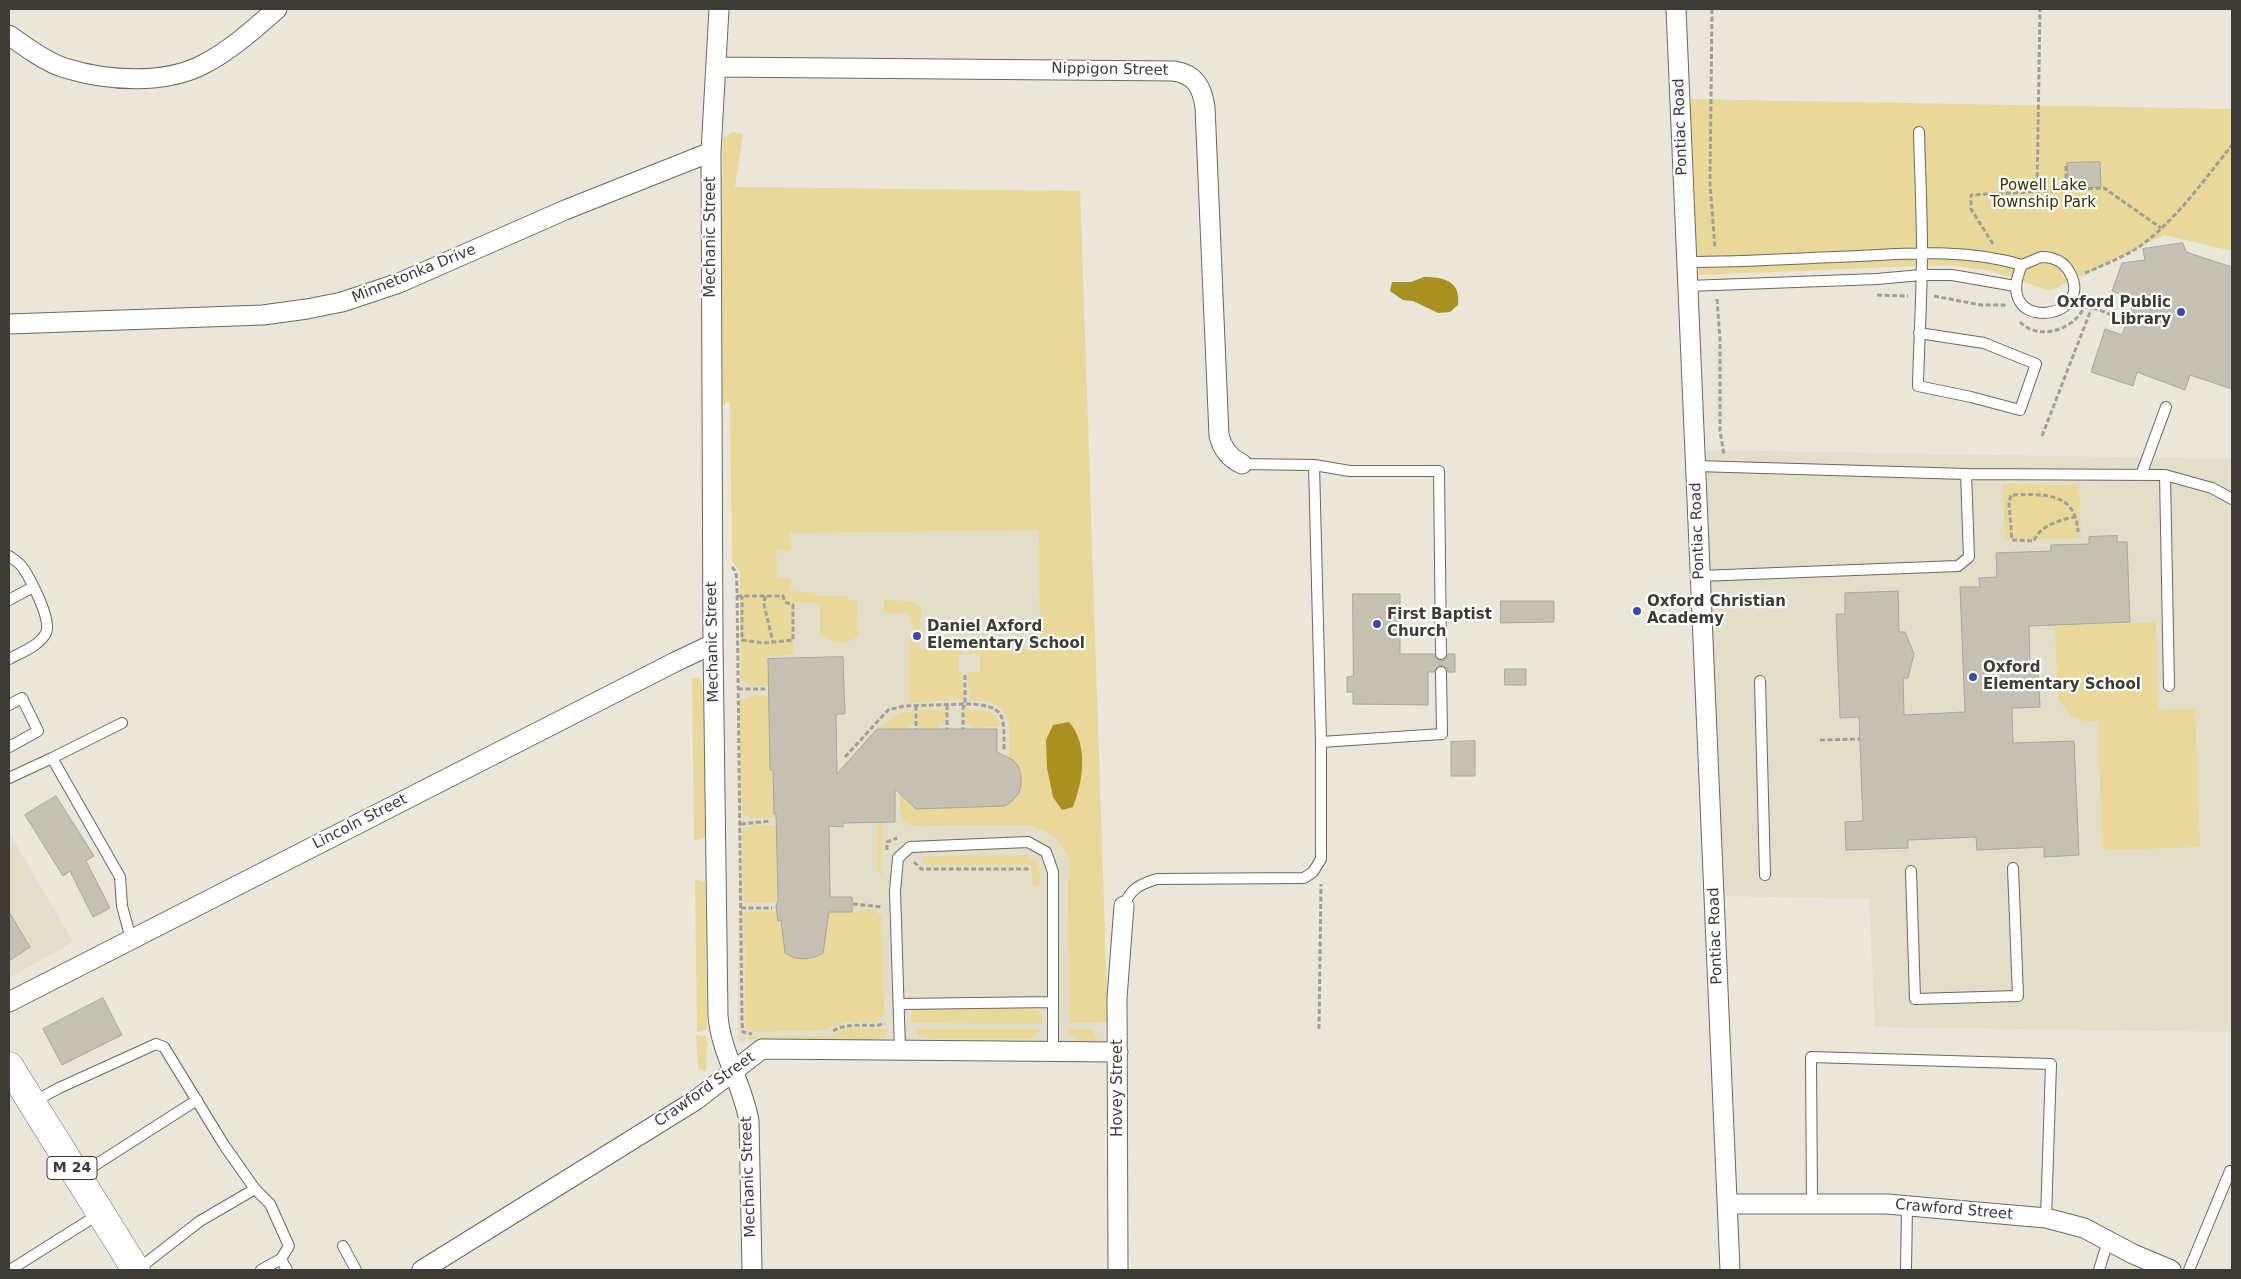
<!DOCTYPE html>
<style>
body{margin:0}
#map{position:relative;width:2241px;height:1279px;overflow:hidden;background:#eae6d9;font-family:"DejaVu Sans",sans-serif}
canvas{display:block}
.frame{position:absolute;inset:0;border:10px solid #3c3b36;pointer-events:none}
</style>
<div id="map">
<canvas width="2241" height="1279"></canvas>
<div class="frame"></div>
</div>
<script>
const g = document.querySelector('canvas').getContext('2d');
g.lineJoin = 'round';
function paint(path, color) { g.fillStyle = color; g.fill(path, 'evenodd'); }
function trace(path, color, width, dash) { g.strokeStyle = color; g.lineWidth = width; g.lineCap = dash ? 'butt' : 'round'; g.setLineDash(dash || []); g.stroke(path); }
function drawText(font, color, halo, rows, align = 'center') {
  g.font = font + ' "DejaVu Sans",sans-serif'; g.lineWidth = 4.5; g.setLineDash([]); g.textBaseline = 'middle'; g.strokeStyle = halo; g.fillStyle = color; for (const [text, x, y, turn = 0] of rows) {
    g.save(); g.translate(x, y); g.rotate((+turn || 0) * Math.PI / 180); g.textAlign = isNaN(turn) ? turn : align; if (halo) g.strokeText(text, 0, 0); g.fillText(text, 0, 0); g.restore();
  }
}
paint(new Path2D(`
 M 735,187 L 1080,191 L 1089,444 L 1105,1052 L 890,1044 L 738,1042 L 741,442 Z
 M 1704,450 L 2232,459 L 2232,1032 L 1875,1027 L 1869,899 L 1723,896 Z
 M 9,832 L 73,942 L 9,978 Z`), '#e3dec9');
paint(new Path2D(`
 M 1688,99 L 2232,109 L 2232,251 L 2164,235 L 2050,291 L 1993,271 L 1945,265 L 1696,275 Z
 M 732,132 L 743,134 L 735,187 L 1080,191 L 1108,1022 L 1069,1023 L 1068,879 C 1076,850 1053,830 1026,825 L 914,826 L 904,822 L 900,811 L 900,794 L 916,809 L 1004,806 C 1021,795 1030,770 1009,758 C 1009,738 1015,711 991,702 C 984,699 975,703 969,698 L 968,672 L 980,672 L 980,654 L 969,654 L 969,650 L 1040,649 L 1039,530 L 790,533 L 791,550 L 776,550 L 777,577 L 791,579 L 791,591 L 816,593 L 817,596 L 848,596 L 848,600 L 857,600 L 858,636 C 847,646 829,643 820,634 L 820,603 L 794,602 L 793,655 L 767,656 L 769,686 L 753,686 L 741,680 L 740,572 L 732,561 L 730,401 L 720,407 L 723,138 Z
 M 2003,484 L 2079,485 L 2081,538 L 2005,540 Z
 M 884,600 L 909,601 L 921,607 L 920,649 L 961,650 L 962,654 L 959,655 L 959,672 L 962,672 L 963,699 L 910,703 L 909,701 L 909,638 L 911,638 L 913,627 L 910,623 L 909,613 L 884,614 Z
 M 2156,622 L 2158,710 L 2195,709 L 2200,847 L 2107,850 L 2102,846 L 2098,721 L 2085,721 L 2071,716 L 2058,699 L 2055,626 Z
 M 698,677 L 701,680 L 703,692 L 705,837 L 694,841 L 692,679 Z
 M 753,695 L 769,696 L 770,770 L 778,770 L 773,786 L 774,813 L 776,814 L 776,818 L 751,818 L 742,813 L 739,701 Z
 M 922,710 L 946,710 L 945,723 L 939,723 L 938,729 L 919,730 L 917,711 Z
 M 965,710 C 979,710 998,708 1000,726 L 973,728 L 971,724 L 965,725 Z
 M 914,711 L 914,724 L 908,724 L 908,729 L 880,728 L 899,713 Z
 M 877,790 L 883,790 L 882,875 L 877,871 Z
 M 753,825 L 776,825 L 777,902 L 744,903 L 742,831 Z
 M 1026,855 L 1038,863 C 1040,869 1042,880 1038,886 L 1033,886 L 1031,865 L 926,865 L 923,862 L 923,856 Z
 M 695,879 L 705,882 L 707,1030 L 697,1032 Z
 M 867,909 L 877,911 L 882,919 L 884,1013 L 876,1023 L 847,1022 L 824,1030 L 752,1032 L 746,1028 L 744,912 L 777,911 L 781,920 L 785,953 C 798,960 809,960 823,953 L 830,912 L 855,912 Z
 M 915,1008 L 1037,1009 L 1042,1014 L 1042,1024 L 911,1023 L 911,1012 Z
 M 846,1028 L 888,1029 L 885,1037 L 875,1040 L 748,1039 L 748,1037 L 830,1036 Z
 M 914,1029 L 1040,1029 L 1032,1038 L 1025,1039 L 929,1039 L 919,1036 Z
 M 1066,1029 L 1092,1029 L 1098,1040 C 1084,1043 1075,1042 1066,1029 Z
 M 696,1035 L 707,1037 L 706,1071 L 698,1069 Z`), '#e8d89a');
paint(new Path2D(`
 M 1424,277 C 1444,277 1461,281 1458,305 L 1450,312 L 1438,313 L 1413,301 L 1403,300 L 1390,291 L 1392,282 L 1411,282 Z
 M 1069,722 C 1089,745 1083,781 1073,807 L 1062,810 L 1053,797 L 1047,768 L 1046,740 L 1053,725 Z`), '#a89023');
const building = new Path2D(`
 M 2100,162 L 2101,187 L 2069,189 L 2067,163 Z
 M 2183,243 L 2186,252 L 2232,267 L 2232,389 L 2190,375 L 2185,390 L 2137,372 L 2133,386 L 2091,372 L 2105,329 L 2122,335 L 2135,299 L 2112,291 L 2122,263 L 2145,260 L 2143,249 Z
 M 2117,536 L 2117,542 L 2127,542 L 2130,622 L 2029,626 L 2030,668 L 2038,668 L 2040,707 L 2012,708 L 2013,743 L 2074,741 L 2079,855 L 2044,857 L 2044,847 L 1977,850 L 1976,837 L 1908,840 L 1908,848 L 1846,850 L 1845,822 L 1863,821 L 1859,717 L 1840,718 L 1836,614 L 1845,614 L 1845,593 L 1898,591 L 1899,632 L 1905,632 L 1914,654 L 1908,678 L 1903,678 L 1904,715 L 1965,712 L 1960,587 L 1980,587 L 1979,578 L 1997,577 L 1996,553 L 2051,551 L 2051,545 L 2089,544 L 2089,537 Z
 M 1353,594 L 1400,594 L 1400,654 L 1434,654 L 1435,658 L 1441,661 L 1445,660 L 1448,654 L 1455,654 L 1455,672 L 1448,672 L 1447,668 L 1441,665 L 1437,666 L 1434,672 L 1428,672 L 1428,705 L 1353,704 L 1353,692 L 1347,692 L 1347,677 L 1353,676 Z
 M 1501,601 L 1554,601 L 1554,622 L 1501,623 Z
 M 843,657 L 845,714 L 836,714 L 837,774 L 877,729 L 997,729 L 997,752 L 1013,760 L 1018,766 L 1021,775 L 1021,785 L 1019,793 L 1012,801 L 1005,806 L 916,809 L 895,789 L 895,822 L 843,823 L 843,827 L 829,826 L 830,897 L 852,897 L 852,912 L 829,912 L 823,953 L 815,957 L 804,959 L 794,958 L 785,953 L 781,920 L 778,921 L 776,906 L 778,900 L 776,814 L 774,814 L 773,770 L 770,770 L 768,659 Z
 M 1505,669 L 1526,669 L 1526,685 L 1505,685 Z
 M 1475,741 L 1475,776 L 1451,776 L 1451,742 Z
 M 56,796 L 94,856 L 86,861 L 110,908 L 93,917 L 70,871 L 63,876 L 25,815 Z
 M 9,912 L 30,947 L 9,961 Z
 M 103,998 L 122,1035 L 62,1065 L 43,1029 Z`);
paint(building, '#c4c1b4');
trace(building, '#a9a69a', 1);
const service = new Path2D(`
 M 2041,257 C 2054,257 2064,261 2070,273 C 2096,321 1991,334 2022,265 Z
 M 1687,262 C 1744,262 1802,258 1859,256 C 1915,253 1968,249 2022,265
 M 1688,286 L 1877,279 L 1921,275 L 1952,275 L 2015,286
 M 1919,333 L 1984,343 L 2036,364 L 2020,410 L 1971,397 L 1918,386 C 1919,341 1922,296 1922,251 C 1922,212 1920,172 1919,132
 M 1242,464 L 1314,465 L 1350,471 L 1439,471 L 1441,654
 M 1696,466 L 1966,474 L 2165,475 L 2212,488 L 2232,499
 M 2141,475 L 2166,407
 M 2165,475 L 2169,686
 M 9,556 C 13,559 20,563 23,568 C 31,580 52,620 46,633 C 39,646 22,652 9,659
 M 1700,576 L 1958,566 L 1969,557 L 1966,474
 M 9,600 L 33,587
 M 1760,681 L 1765,875
 M 9,705 L 22,698 L 38,731 L 9,747
 M 122,723 L 52,758 L 120,877 L 122,906 L 131,939
 M 1321,742 L 1442,734 L 1441,672
 M 9,778 L 52,758
 M 1911,871 L 1915,999 L 2018,996 L 2013,868
 M 1124,906 C 1130,889 1140,884 1157,879 L 1304,878 L 1313,872 L 1321,859 L 1321,742 L 1314,465
 M 899,1004 L 1053,1002
 M 900,1050 L 895,891 L 898,858 L 910,847 L 1028,842 L 1046,852 L 1053,872 L 1053,1052
 M 33,1102 L 59,1088 L 156,1044 L 164,1047 L 224,1145 L 255,1189 L 270,1204 L 289,1246 L 281,1259
 M 78,1176 L 197,1100
 M 1812,1202 L 1811,1057 L 2051,1064 L 2046,1218
 M 343,1246 L 356,1270
 M 10,1270 L 99,1214
 M 137,1270 L 200,1221 L 255,1189
 M 261,1270 L 281,1259 L 287,1270
 M 1906,1270 L 1907,1205
 M 2099,1270 L 2108,1241
 M 2189,1270 L 2230,1171 L 2232,1171`);
const minor = new Path2D(`
 M 719,9 L 711,152 L 713,644 L 718,1016 C 721,1053 743,1085 749,1121 L 752,1270
 M 1676,9 L 1730,1270
 M 9,35 C 24,46 47,63 65,68 C 106,81 165,85 204,64 C 231,50 254,29 277,9
 M 716,67 L 1174,71 C 1194,74 1202,86 1205,107 L 1219,435 C 1222,449 1229,458 1242,464
 M 9,324 L 263,315 L 307,309 L 342,302 L 399,283 L 565,210 L 711,152
 M 9,1002 L 675,662 L 713,644
 M 1727,1204 L 1887,1204 L 2046,1218 L 2084,1228 L 2133,1254 L 2171,1270
 M 422,1270 L 696,1100 L 762,1049 L 1118,1052
 M 1118,1270 L 1117,998 L 1124,906`);
const primary = new Path2D(`
 M 9,1066 L 136,1270`);
trace(service, '#6b685d', 12);
trace(minor, '#6b685d', 21);
trace(primary, '#6b685d', 29);
trace(new Path2D(`
 M 1712,9 L 1710,183 L 1715,248
 M 2066,166 L 2066,190
 M 2037,192 L 2040,9
 M 1993,244 L 1971,209 L 1971,195 L 2104,188 L 2161,228
 M 2085,273 C 2101,266 2119,259 2134,250 C 2172,226 2204,180 2232,145
 M 1877,295 L 1908,296
 M 1934,296 L 1981,305 L 2004,305 L 2006,307
 M 1717,299 L 1720,340 L 1720,431 L 1724,455
 M 2086,305 L 2117,317
 M 2020,322 C 2042,344 2083,326 2087,298
 M 2042,436 L 2092,307
 M 2076,517 C 2061,519 2039,526 2034,541 L 2012,540 L 2009,503 L 2011,495 C 2042,494 2076,491 2078,532
 M 732,567 L 736,572 L 737,586 L 742,1022 L 743,1032 L 752,1034
 M 737,596 L 783,596 L 785,602 L 793,605 L 793,640 L 764,643 L 742,640 L 742,596
 M 765,596 L 764,605 L 773,642
 M 965,675 L 965,704 C 1006,705 1004,714 1004,751
 M 738,689 L 765,689
 M 947,705 L 947,729
 M 916,706 L 916,729
 M 1820,740 L 1860,739
 M 845,757 L 888,710 L 904,706 L 965,704 L 963,708 L 963,729
 M 741,824 L 770,821
 M 887,850 L 887,842 L 897,838
 M 914,862 L 921,869 L 1029,869
 M 853,904 L 882,907
 M 741,908 L 772,908
 M 1319,1029 L 1321,884
 M 833,1031 C 849,1021 868,1028 885,1024`), '#a19e95', 3, [5, 2.5]);
trace(service, '#fff', 10);
trace(minor, '#fff', 19);
trace(primary, '#fff', 28);
for (const [x, y, r, color] of [
 [2181,312,5,"#4143b8"],
 [1637,611,5,"#4143b8"],
 [1377,624,5,"#4143b8"],
 [917,636,5,"#4143b8"],
 [1973,677,5,"#4143b8"]
]) { const dot = new Path2D(); dot.arc(x, y, r, 0, 2 * Math.PI); g.fillStyle = color; g.fill(dot); trace(dot, '#fff', 2); }
for (const [x, y, w] of [
 [72,1168,50]
]) { const box = new Path2D(); box.roundRect(x - w / 2, y - 11.5, w, 23, 4); g.fillStyle = '#fff'; g.fill(box); trace(box, '#3c3b36', 1); }
drawText('bold 14px', '#3c3b36', null, [
 ["M 24",72,1168]
]);
drawText('15px', '#3c3b36', '#fff', [
 ["Nippigon Street",1110,70,1],
 ["Pontiac Road",1681,127,-92],
 ["Mechanic Street",711,237,-90],
 ["Minnetonka Drive",414,274,-22],
 ["Pontiac Road",1698,531,-92],
 ["Mechanic Street",713,642,-91],
 ["Lincoln Street",360,822,-27],
 ["Pontiac Road",1716,936,-92],
 ["Hovey Street",1118,1088,-90],
 ["Crawford Street",705,1090,-35],
 ["Mechanic Street",749,1177,-92],
 ["Crawford Street",1954,1210,5]
]);
drawText('15px', '#3a3003', '#fff', [
 ["Powell Lake",2043,186],
 ["Township Park",2043,203]
]);
drawText('bold 15px', '#3c3b36', '#fff', [
 ["Oxford Public",2171,303,"right"],
 ["Library",2171,320,"right"],
 ["Oxford Christian",1647,602],
 ["Academy",1647,619],
 ["First Baptist",1387,615],
 ["Church",1387,632],
 ["Daniel Axford",927,627],
 ["Elementary School",927,644],
 ["Oxford",1983,668],
 ["Elementary School",1983,685]
], 'left');
</script>
